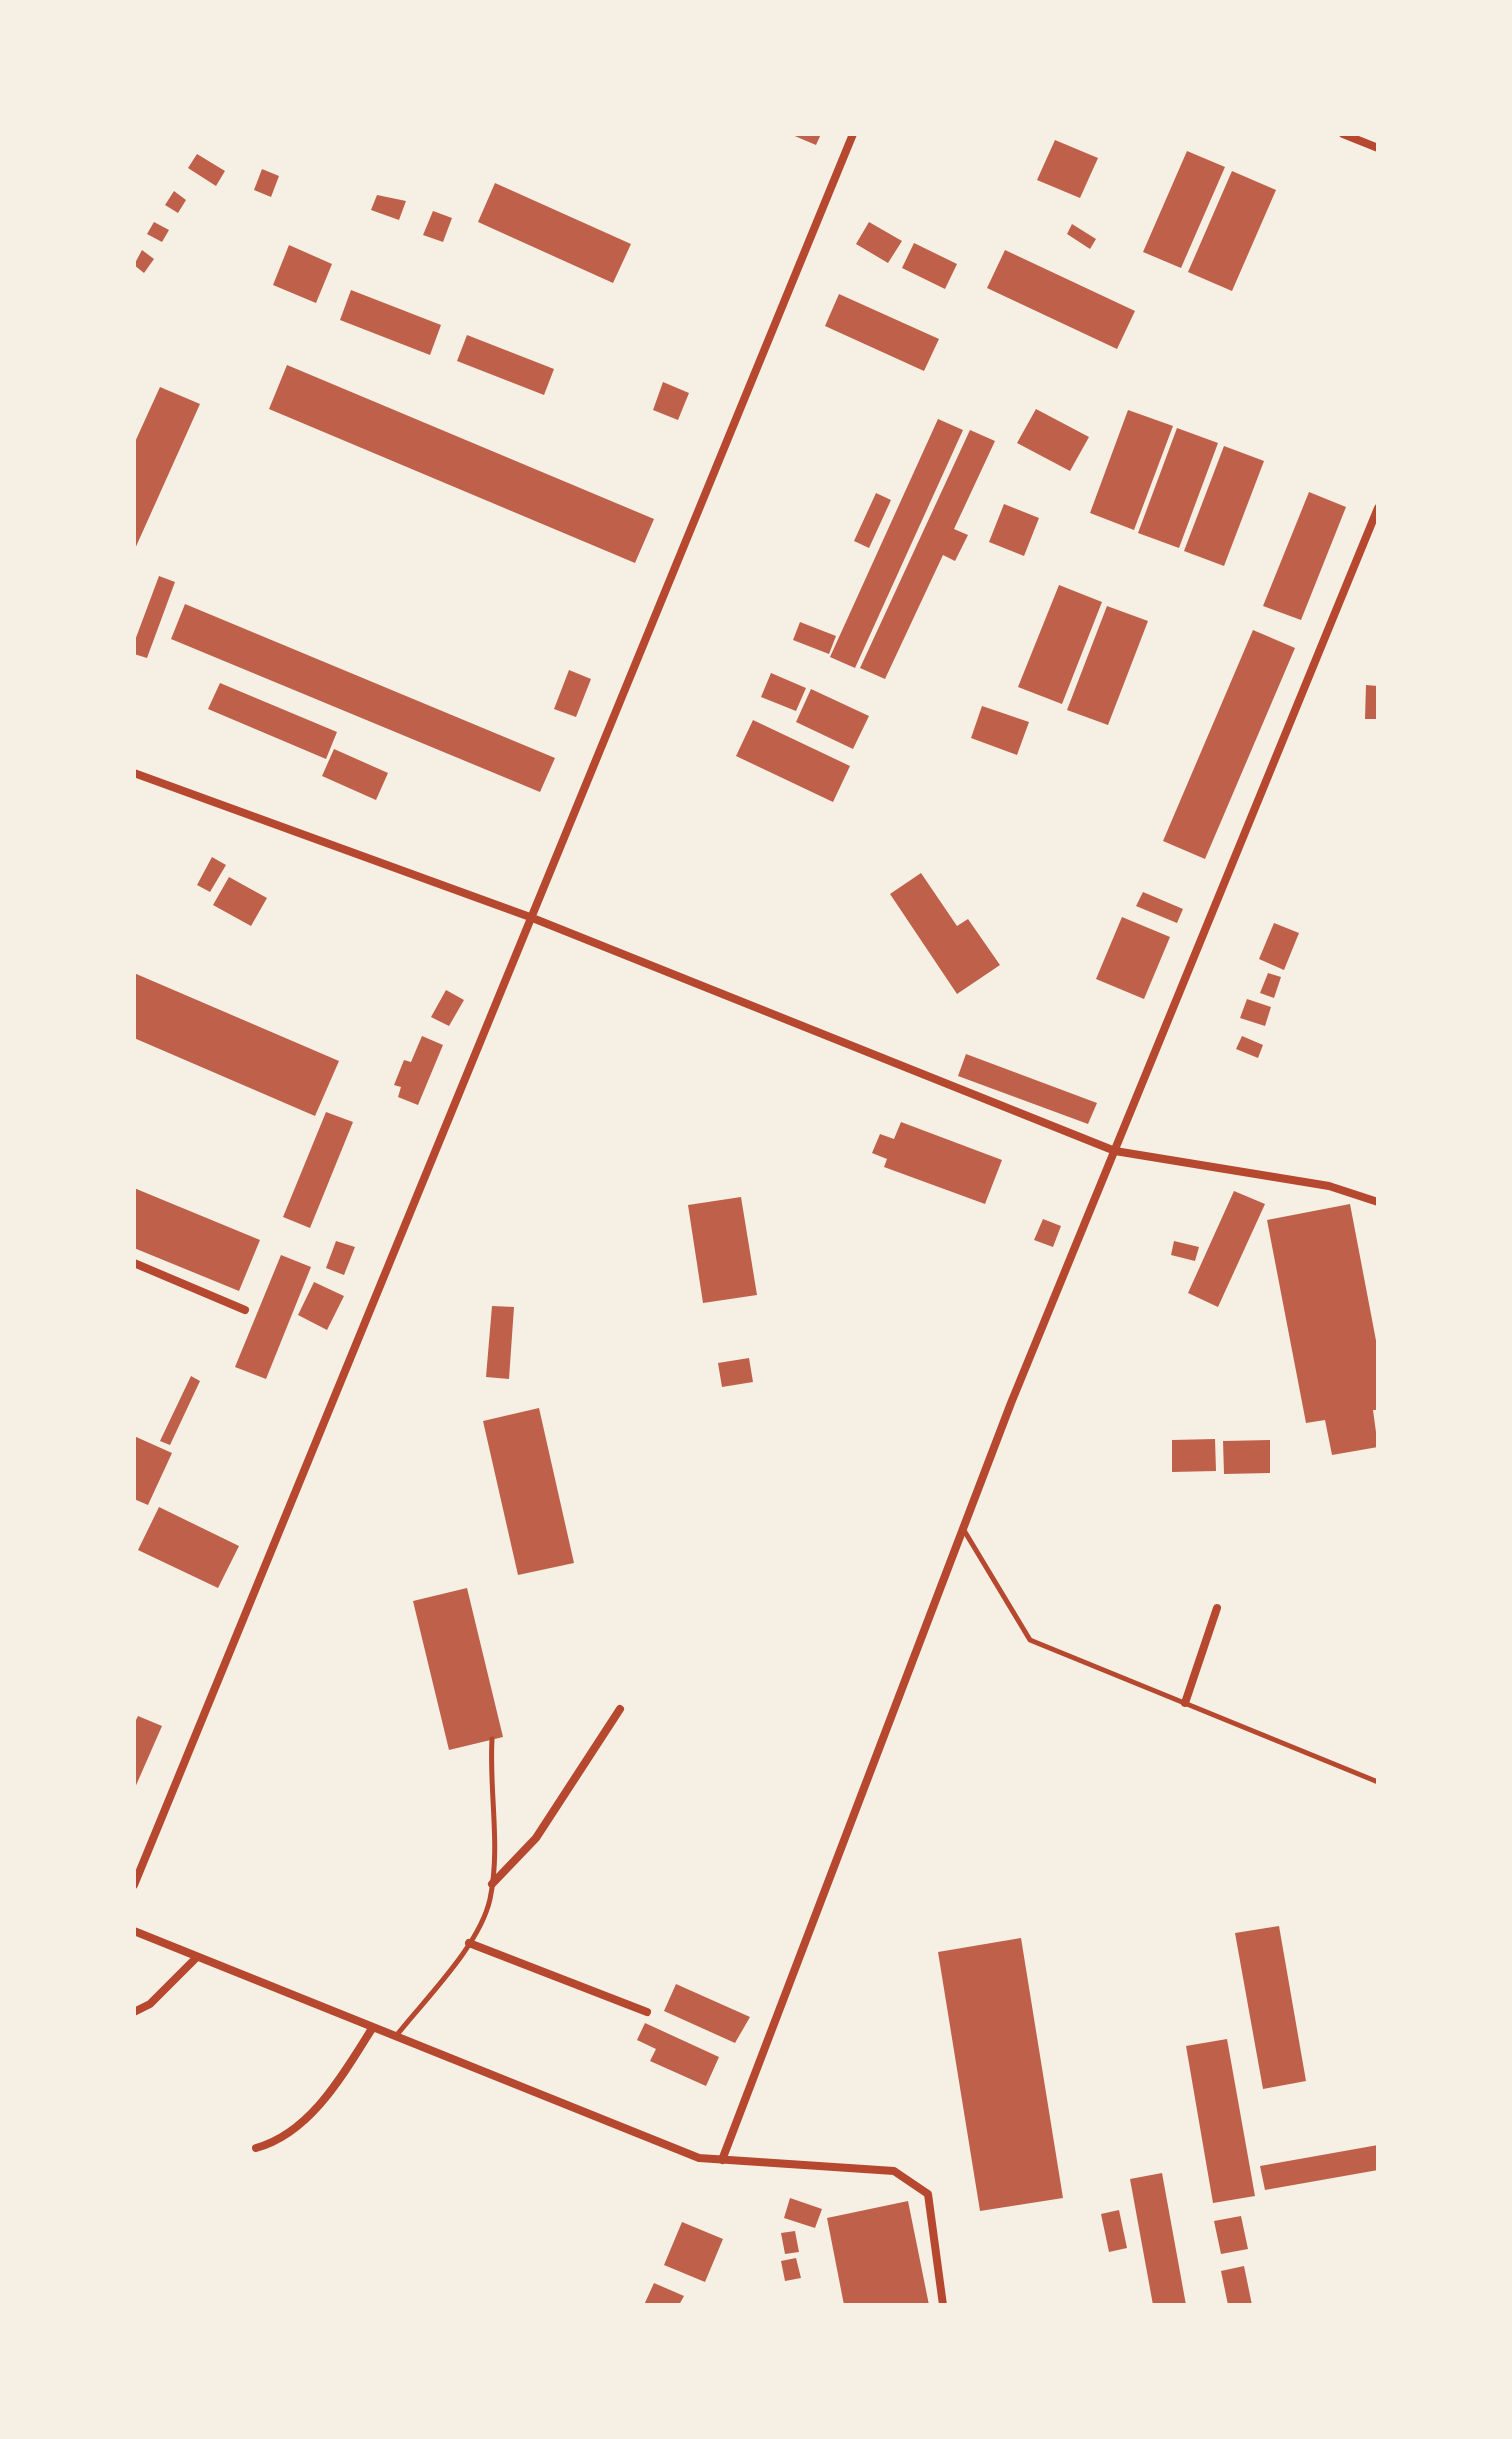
<!DOCTYPE html>
<style>
body{margin:0}
#map{position:relative;width:1512px;height:2439px;overflow:hidden;background:#f6efe4;font-family:"Roboto Condensed",sans-serif}
canvas{display:block}
.frame{position:absolute;inset:0;border:136px solid #f6efe4;pointer-events:none}
</style>
<div id="map">
<canvas width="1512" height="2439"></canvas>
<div class="frame"></div>
</div>
<script>
const g = document.querySelector('canvas').getContext('2d');
g.lineJoin = 'round';
function paint(path, color) { g.fillStyle = color; g.fill(path, 'evenodd'); }
function trace(path, color, width, dash) { g.strokeStyle = color; g.lineWidth = width; g.lineCap = dash ? 'butt' : 'round'; g.setLineDash(dash || []); g.stroke(path); }
paint(new Path2D(`
 M 790,134 L 821,134 L 816,145 Z
 M 1055,140 L 1098,158 L 1080,198 L 1037,180 Z
 M 1187,151 L 1225,167 L 1181,268 L 1143,252 Z
 M 197,154 L 225,171 L 216,186 L 188,168 Z
 M 262,169 L 279,176 L 271,197 L 254,190 Z
 M 1232,171 L 1276,190 L 1232,291 L 1188,272 Z
 M 495,183 L 631,244 L 613,283 L 478,222 Z
 M 174,191 L 186,200 L 178,213 L 165,205 Z
 M 377,195 L 406,201 L 399,220 L 371,210 Z
 M 433,211 L 452,218 L 443,242 L 423,235 Z
 M 154,222 L 169,230 L 162,242 L 147,234 Z
 M 869,222 L 902,241 L 888,263 L 856,244 Z
 M 1072,224 L 1096,239 L 1090,249 L 1067,234 Z
 M 914,243 L 957,264 L 945,289 L 902,268 Z
 M 289,245 L 332,264 L 316,303 L 273,285 Z
 M 142,250 L 154,259 L 144,273 L 134,265 Z
 M 1005,250 L 1135,311 L 1117,349 L 987,288 Z
 M 351,290 L 441,325 L 430,355 L 340,320 Z
 M 839,294 L 939,339 L 924,371 L 825,326 Z
 M 467,335 L 554,369 L 544,395 L 457,361 Z
 M 287,365 L 654,519 L 635,563 L 269,409 Z
 M 663,382 L 689,393 L 678,420 L 653,410 Z
 M 160,387 L 200,404 L 134,551 L 134,444 Z
 M 1036,409 L 1089,437 L 1070,471 L 1017,443 Z
 M 1128,410 L 1173,426 L 1134,530 L 1090,513 Z
 M 938,419 L 963,430 L 855,668 L 830,657 Z
 M 1177,428 L 1218,443 L 1179,548 L 1138,533 Z
 M 970,430 L 995,441 L 954,529 L 968,535 L 955,561 L 943,555 L 885,679 L 860,668 Z
 M 1224,446 L 1264,461 L 1224,566 L 1184,551 Z
 M 1309,492 L 1346,507 L 1301,620 L 1263,606 Z
 M 876,493 L 891,500 L 869,548 L 854,541 Z
 M 1004,504 L 1039,518 L 1024,556 L 989,542 Z
 M 159,576 L 175,582 L 147,658 L 134,654 L 134,643 Z
 M 1059,585 L 1102,602 L 1062,704 L 1018,687 Z
 M 185,604 L 555,758 L 540,792 L 171,639 Z
 M 1107,606 L 1148,621 L 1108,725 L 1067,710 Z
 M 800,622 L 836,636 L 829,654 L 793,640 Z
 M 1253,630 L 1295,648 L 1205,859 L 1163,841 Z
 M 569,670 L 591,679 L 576,717 L 554,709 Z
 M 771,673 L 806,688 L 796,711 L 761,697 Z
 M 220,683 L 337,732 L 326,759 L 208,709 Z
 M 1366,685 L 1378,686 L 1378,719 L 1365,719 Z
 M 811,689 L 869,716 L 853,749 L 796,722 Z
 M 982,706 L 1029,722 L 1017,755 L 971,738 Z
 M 753,720 L 850,766 L 833,802 L 736,756 Z
 M 334,749 L 388,773 L 376,800 L 322,776 Z
 M 212,857 L 226,865 L 210,892 L 197,885 Z
 M 921,873 L 957,926 L 968,919 L 1000,965 L 957,994 L 890,894 Z
 M 229,877 L 267,898 L 251,926 L 213,905 Z
 M 1143,892 L 1183,909 L 1177,923 L 1136,906 Z
 M 1122,917 L 1170,937 L 1144,999 L 1096,979 Z
 M 1274,923 L 1299,933 L 1284,970 L 1259,959 Z
 M 134,973 L 339,1061 L 315,1116 L 134,1038 Z
 M 1268,973 L 1281,977 L 1274,998 L 1260,993 Z
 M 446,990 L 464,1000 L 449,1026 L 431,1017 Z
 M 1247,999 L 1271,1007 L 1265,1026 L 1240,1018 Z
 M 422,1036 L 443,1045 L 418,1105 L 398,1097 L 401,1087 L 394,1085 L 404,1060 L 411,1062 Z
 M 1242,1036 L 1263,1045 L 1258,1058 L 1236,1049 Z
 M 966,1054 L 1097,1103 L 1088,1124 L 958,1076 Z
 M 326,1112 L 353,1122 L 310,1228 L 283,1217 Z
 M 901,1122 L 1002,1160 L 985,1204 L 884,1167 L 887,1159 L 872,1153 L 880,1134 L 894,1139 Z
 M 134,1188 L 260,1240 L 239,1291 L 134,1248 Z
 M 1234,1191 L 1265,1204 L 1218,1307 L 1188,1293 Z
 M 741,1197 L 757,1295 L 703,1303 L 688,1205 Z
 M 1350,1204 L 1378,1351 L 1378,1410 L 1373,1410 L 1378,1447 L 1332,1455 L 1325,1420 L 1306,1423 L 1267,1220 Z
 M 1043,1219 L 1061,1226 L 1053,1247 L 1034,1240 Z
 M 336,1241 L 355,1247 L 344,1275 L 326,1268 Z
 M 1174,1241 L 1199,1247 L 1195,1261 L 1171,1255 Z
 M 281,1255 L 311,1267 L 266,1379 L 235,1367 Z
 M 314,1282 L 344,1296 L 327,1330 L 298,1315 Z
 M 492,1306 L 514,1307 L 509,1379 L 486,1377 Z
 M 749,1358 L 753,1382 L 722,1387 L 718,1363 Z
 M 191,1376 L 200,1381 L 170,1445 L 160,1441 Z
 M 539,1408 L 574,1563 L 518,1575 L 483,1421 Z
 M 134,1436 L 172,1453 L 148,1505 L 134,1499 Z
 M 1215,1439 L 1216,1471 L 1172,1472 L 1172,1440 Z
 M 1270,1440 L 1270,1473 L 1224,1474 L 1223,1441 Z
 M 159,1507 L 239,1546 L 218,1588 L 138,1550 Z
 M 467,1588 L 503,1737 L 449,1750 L 413,1601 Z
 M 138,1716 L 162,1726 L 134,1790 L 134,1724 Z
 M 1279,1926 L 1306,2081 L 1263,2089 L 1235,1933 Z
 M 1021,1938 L 1063,2198 L 980,2211 L 938,1952 Z
 M 676,1984 L 750,2017 L 735,2043 L 664,2011 Z
 M 645,2023 L 719,2057 L 706,2086 L 650,2061 L 656,2049 L 637,2040 Z
 M 1227,2039 L 1255,2196 L 1213,2203 L 1186,2046 Z
 M 1378,2145 L 1378,2170 L 1265,2190 L 1260,2166 Z
 M 1162,2173 L 1186,2305 L 1153,2305 L 1130,2179 Z
 M 790,2198 L 822,2209 L 815,2228 L 784,2218 Z
 M 908,2201 L 929,2305 L 844,2305 L 827,2218 Z
 M 1119,2210 L 1127,2248 L 1109,2252 L 1101,2214 Z
 M 1241,2216 L 1248,2249 L 1221,2254 L 1214,2221 Z
 M 682,2222 L 723,2239 L 705,2282 L 664,2265 Z
 M 795,2231 L 799,2252 L 785,2254 L 781,2233 Z
 M 796,2258 L 801,2278 L 785,2281 L 781,2261 Z
 M 1244,2266 L 1252,2305 L 1228,2305 L 1221,2271 Z
 M 654,2283 L 684,2296 L 679,2305 L 644,2305 Z`), '#bf614a');
trace(new Path2D(`
 M 965,1532 L 1030,1640 L 1378,1782
 M 396,2036 C 426,1998 480,1945 490,1899 C 501,1847 489,1792 492,1739`), '#b5482f', 5);
trace(new Path2D(`
 M 1343,134 L 1378,148
 M 134,773 L 530,917 L 1115,1151 L 1329,1186 L 1378,1202
 M 134,1263 L 245,1310
 M 1185,1703 L 1217,1608
 M 492,1884 L 536,1838 L 620,1709
 M 134,1885 L 853,134
 M 134,1931 L 699,2158 L 894,2171 L 928,2194 L 943,2305
 M 469,1943 L 647,2012
 M 134,2012 L 150,2004 L 197,1957
 M 256,2148 C 311,2133 344,2073 373,2027
 M 722,2160 L 1011,1403 L 1378,508`), '#b5482f', 8);
</script>
